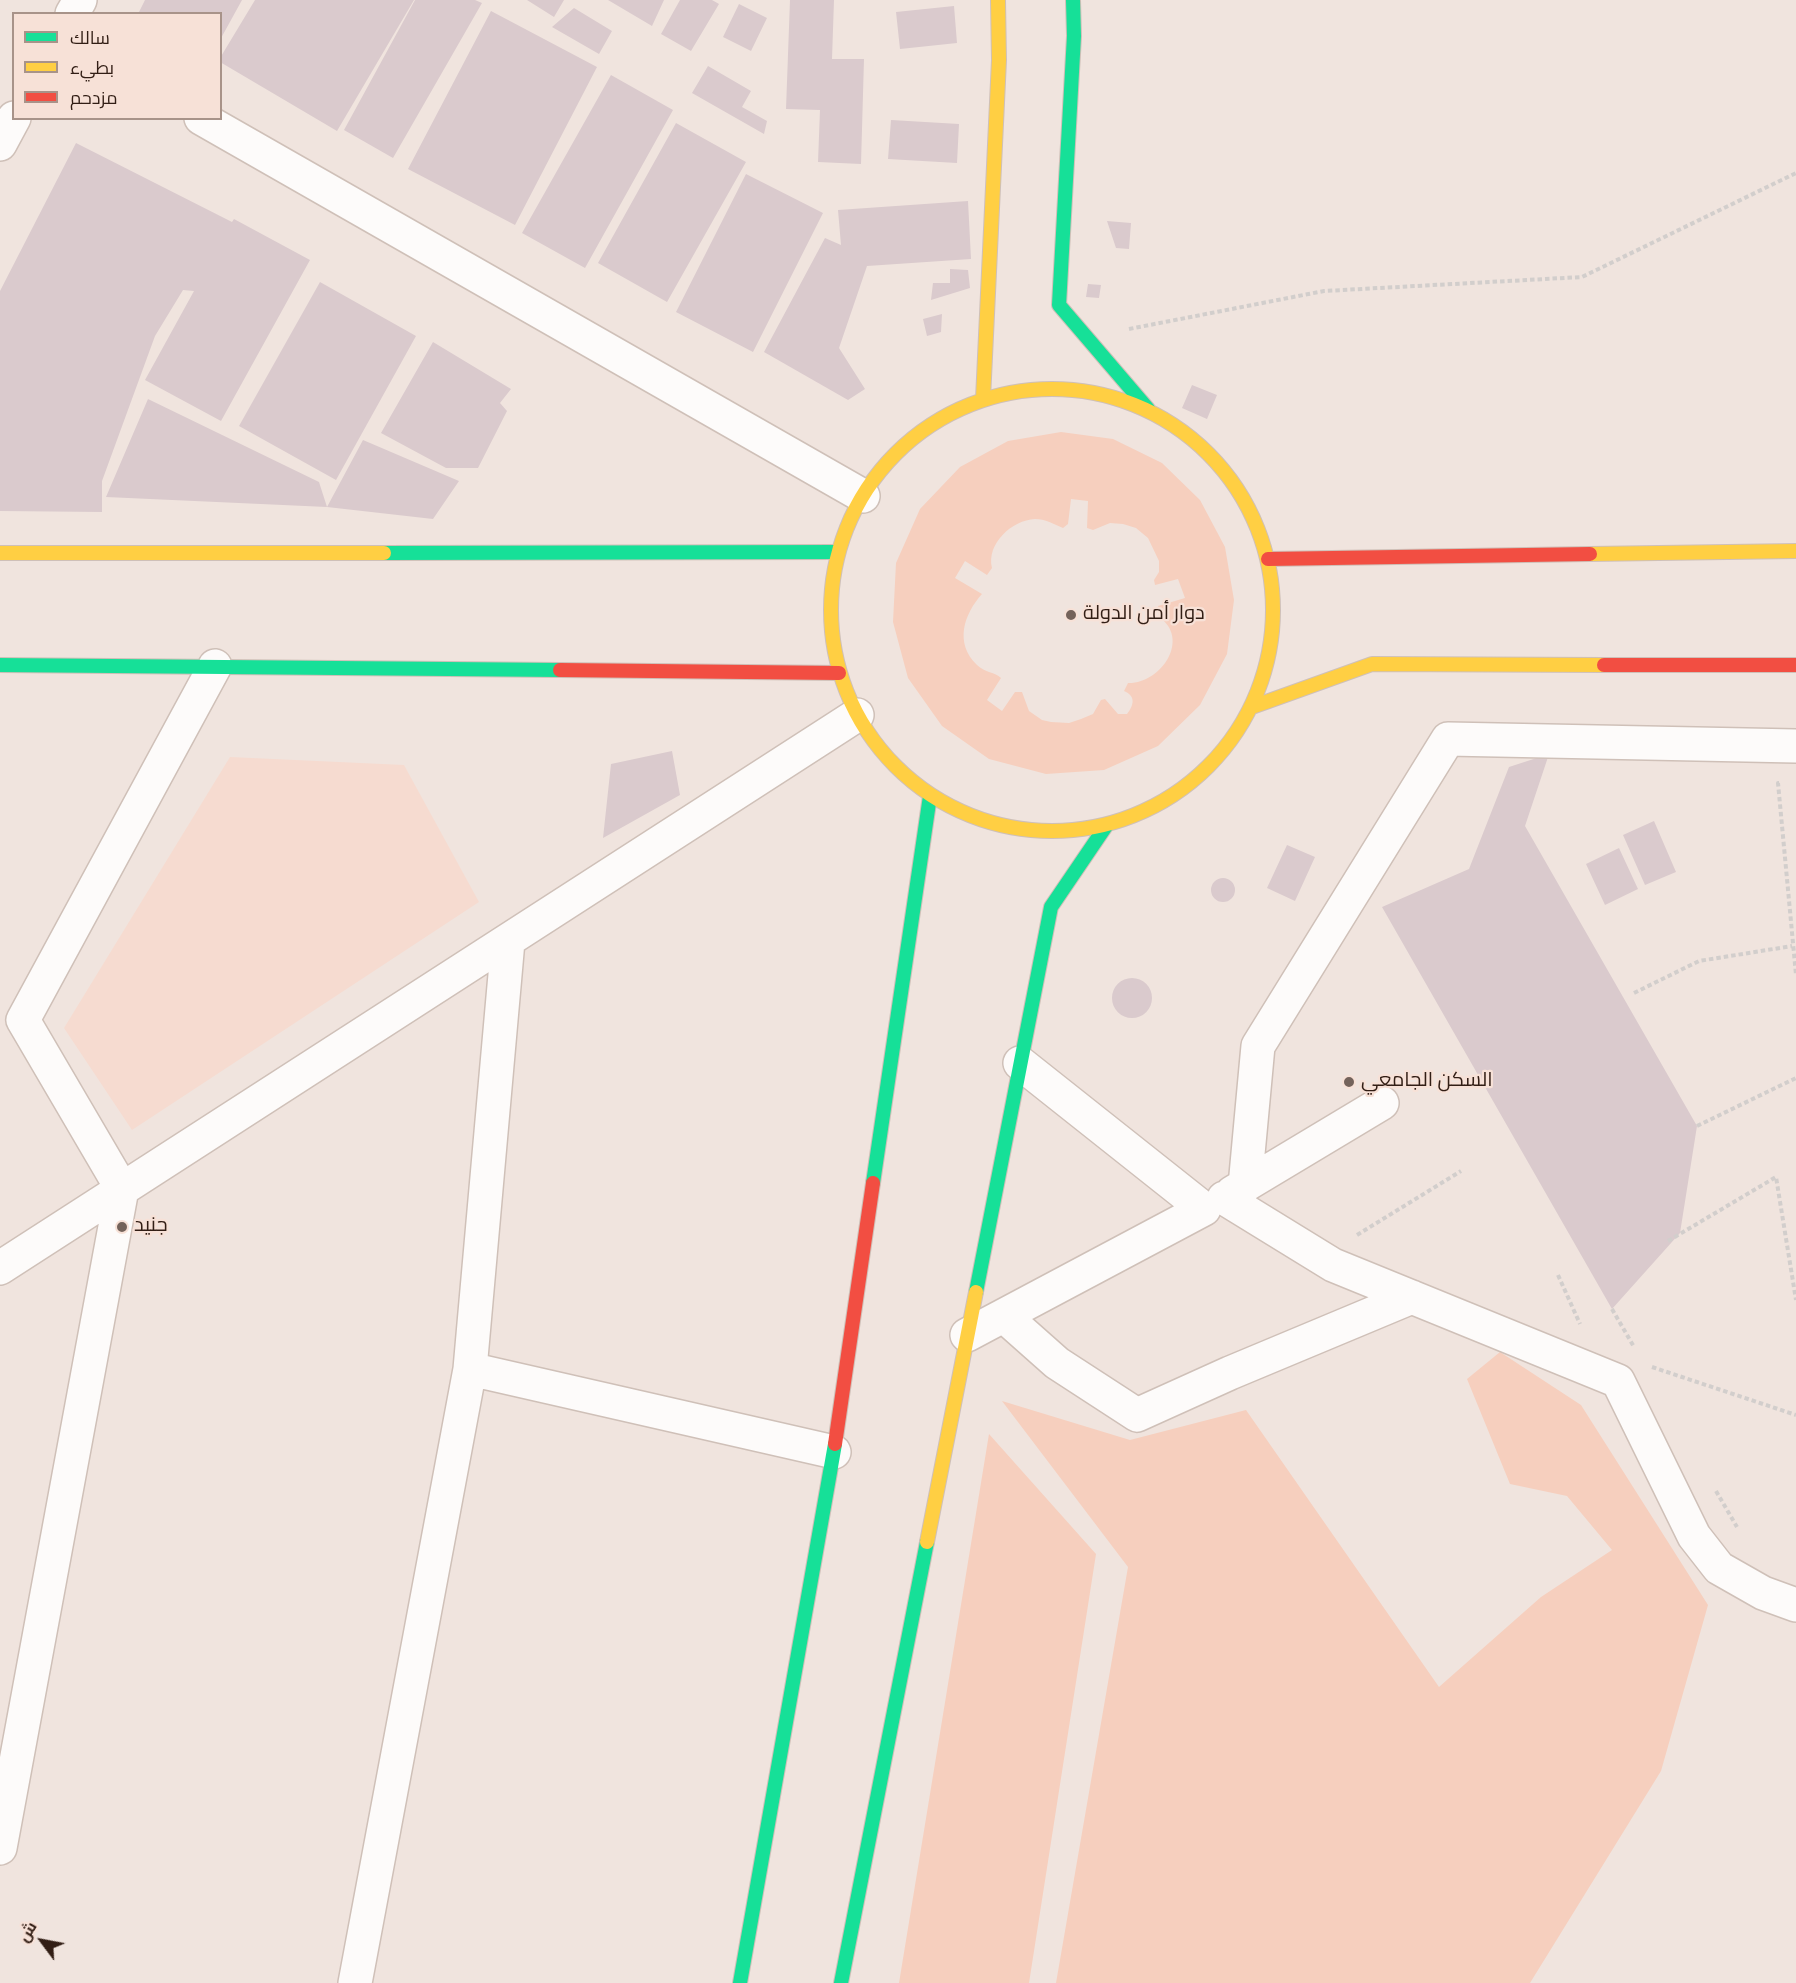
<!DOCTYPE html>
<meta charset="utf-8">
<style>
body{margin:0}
#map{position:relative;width:1796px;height:1983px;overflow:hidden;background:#f0e4de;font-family:Georgia,Cairo,serif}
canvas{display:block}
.legend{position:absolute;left:12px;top:12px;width:210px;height:108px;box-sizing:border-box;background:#f7e1d7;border:2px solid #a89389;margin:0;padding:8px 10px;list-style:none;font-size:18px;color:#321e15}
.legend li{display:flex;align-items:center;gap:12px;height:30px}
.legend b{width:30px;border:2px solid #a89389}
.north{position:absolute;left:12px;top:1911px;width:60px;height:60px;-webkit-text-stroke:4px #f7e1d7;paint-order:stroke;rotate:302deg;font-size:16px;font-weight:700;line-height:24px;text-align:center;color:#321e15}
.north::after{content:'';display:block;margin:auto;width:21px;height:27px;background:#321e15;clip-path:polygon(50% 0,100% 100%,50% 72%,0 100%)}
</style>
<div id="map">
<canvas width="1796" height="1983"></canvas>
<ul class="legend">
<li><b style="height:8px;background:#16e098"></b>سالك</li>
<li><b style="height:8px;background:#ffcf43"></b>بطيء</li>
<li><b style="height:8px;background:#f24e42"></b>مزدحم</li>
</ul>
<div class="north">ش</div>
</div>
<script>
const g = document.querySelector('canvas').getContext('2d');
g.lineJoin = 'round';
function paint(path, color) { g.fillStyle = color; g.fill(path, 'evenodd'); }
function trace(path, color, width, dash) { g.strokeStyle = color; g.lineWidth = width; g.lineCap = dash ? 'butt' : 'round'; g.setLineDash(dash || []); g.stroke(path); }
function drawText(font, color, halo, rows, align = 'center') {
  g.font = font + ' Georgia,Cairo,serif'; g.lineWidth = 4.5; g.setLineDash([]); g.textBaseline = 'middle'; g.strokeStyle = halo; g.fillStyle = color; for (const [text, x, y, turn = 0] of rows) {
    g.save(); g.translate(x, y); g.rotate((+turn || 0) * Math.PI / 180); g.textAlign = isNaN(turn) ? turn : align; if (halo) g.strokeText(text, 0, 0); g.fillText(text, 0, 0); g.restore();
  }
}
paint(new Path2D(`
 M 230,757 L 404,765 L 479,902 L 132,1130 L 64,1028 Z`), '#f6dbd0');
paint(new Path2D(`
 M 1061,432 L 1113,439 L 1162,463 L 1200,500 L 1225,547 L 1234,600 L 1227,654 L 1200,705 L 1158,746 L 1104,770 L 1046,774 L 989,759 L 942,726 L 908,678 L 893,622 L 896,563 L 920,509 L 960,467 L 1008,441 ZM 1071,499 L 1088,501 L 1087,528 L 1093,530 L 1110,523 L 1123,524 L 1136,528 L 1148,538 L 1159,561 L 1159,572 L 1154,580 L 1155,585 L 1178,579 L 1185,598 L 1158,606 L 1159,617 C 1191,639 1161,684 1128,683 L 1124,691 C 1136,696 1134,705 1127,714 L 1118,714 L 1105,699 L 1101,700 L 1093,714 L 1081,719 L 1069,723 L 1051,722 L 1042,720 L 1029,711 L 1022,692 L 1015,692 L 1002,711 L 987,700 L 1001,678 C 995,672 985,673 977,665 C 954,643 964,614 982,594 L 955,578 L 965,561 L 987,575 L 992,568 C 986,544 1012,520 1035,519 C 1045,519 1054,524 1063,528 L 1068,524 Z
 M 1500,1352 L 1581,1405 L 1708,1605 L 1661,1771 L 1530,1983 L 1056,1983 L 1128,1567 L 1002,1401 L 1130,1440 L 1246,1410 L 1439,1687 L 1541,1597 L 1612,1550 L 1567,1496 L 1510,1484 L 1467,1379 Z
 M 989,1434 L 1096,1554 L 1029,1983 L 899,1983 Z`), '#f6cfbe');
paint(new Path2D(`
 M 145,0 L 242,0 L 220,40 L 220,14 L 138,14 Z
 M 255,0 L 414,0 L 337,131 L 220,62 L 220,58 Z
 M 415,0 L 475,0 L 482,3 L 393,158 L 344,130 Z
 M 527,0 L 564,0 L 554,17 Z
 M 608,0 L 664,0 L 652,26 Z
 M 680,0 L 712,0 L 719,4 L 691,51 L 661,34 Z
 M 790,0 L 834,0 L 832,59 L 864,59 L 861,164 L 818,162 L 820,110 L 786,109 Z
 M 739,4 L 767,18 L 751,51 L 723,37 Z
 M 954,6 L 957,43 L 900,49 L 896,12 Z
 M 574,8 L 612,31 L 599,54 L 552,27 Z
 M 491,11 L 597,67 L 515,225 L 408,169 Z
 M 708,66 L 751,91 L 742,107 L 767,121 L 764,134 L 692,93 Z
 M 611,75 L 673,110 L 585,268 L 522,233 Z
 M 891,120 L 959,124 L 957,163 L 888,159 Z
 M 676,123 L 746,162 L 667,302 L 598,263 Z
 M 76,143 L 232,222 L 234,219 L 310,260 L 221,421 L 145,380 L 194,291 L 183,290 L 155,336 L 102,481 L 102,512 L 0,511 L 0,291 Z
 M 746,174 L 823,213 L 753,352 L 676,312 Z
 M 968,201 L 971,259 L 867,266 L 839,348 L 865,389 L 848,400 L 764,352 L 825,238 L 841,245 L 838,210 Z
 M 1107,221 L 1131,223 L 1129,249 L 1116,248 Z
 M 950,269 L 968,270 L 970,288 L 931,300 L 933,283 L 950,283 Z
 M 320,282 L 416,336 L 336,480 L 239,426 Z
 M 1088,284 L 1101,285 L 1099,298 L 1086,297 Z
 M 942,314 L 941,332 L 927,336 L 923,319 Z
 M 433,342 L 511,389 L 500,403 L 507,411 L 478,468 L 446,468 L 381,433 Z
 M 1192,385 L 1217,395 L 1207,419 L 1182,408 Z
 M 148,399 L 319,482 L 327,507 L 106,497 Z
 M 363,440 L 459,481 L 433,519 L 327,507 Z
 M 672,751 L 680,795 L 603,838 L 611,764 Z
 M 1549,754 L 1525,826 L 1697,1126 L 1680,1233 L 1612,1309 L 1382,907 L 1469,869 L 1509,767 Z
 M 1654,821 L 1676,872 L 1645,885 L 1623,835 Z
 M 1287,845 L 1315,857 L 1295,901 L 1267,888 Z
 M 1619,848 L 1638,889 L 1605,905 L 1586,864 Z
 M1211 890a12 12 0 1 1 24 0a12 12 0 1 1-24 0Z
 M1112 998a20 20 0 1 1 40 0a20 20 0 1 1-40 0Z`), '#dacacd');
const street = new Path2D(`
 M 72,14 L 80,0
 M 201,118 L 863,496
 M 0,144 L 14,118
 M 1245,1186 L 1258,1046 L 1448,739 L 1796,746
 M 1232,1193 L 1382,1103
 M 1224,1198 L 1333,1265 L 1618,1381 L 1694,1536 L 1719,1568 L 1763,1593 L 1796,1605
 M 0,1268 L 857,715
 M 1004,1316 L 1057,1363 L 1137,1415 L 1230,1373 L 1412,1297
 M 967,1335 L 1204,1209 L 1020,1063
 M 470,1369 L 834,1452
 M 0,1848 L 122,1189 L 23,1020 L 215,666
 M 355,1983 L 470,1369 L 508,941`);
const fast = new Path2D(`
 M 1073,0 L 1074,36 L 1059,305 L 1148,409
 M 384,553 L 838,552
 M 0,665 L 560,670
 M 873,1183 L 930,796
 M 976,1292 L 1051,907 L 1106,826
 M 740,1983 L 835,1444
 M 841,1983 L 927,1542`);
const slow = new Path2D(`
 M831 610a221 221 0 1 1 442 0a221 221 0 1 1-442 0Z
 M 983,399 L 999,60 L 998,0
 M 0,553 L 384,553
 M 1590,554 L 1796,551
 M 1252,707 L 1372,664 L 1604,665
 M 927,1542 L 976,1292`);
const jam = new Path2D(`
 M 1268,559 L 1590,554
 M 1604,665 L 1796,665
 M 560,670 L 839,673
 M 835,1444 L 873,1183`);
trace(street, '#cfc0b8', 36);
trace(fast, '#cfc0b8', 16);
trace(slow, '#cfc0b8', 16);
trace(jam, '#cfc0b8', 16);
trace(new Path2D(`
 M 1129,329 L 1324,291 L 1582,277 L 1796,173
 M 1779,783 L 1778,783 L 1796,975
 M 1634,993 L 1699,961 L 1792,946
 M 1697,1126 L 1796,1078
 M 1357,1235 L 1461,1171
 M 1668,1241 L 1776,1177 L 1796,1300
 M 1558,1275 L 1580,1324
 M 1612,1309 L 1634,1347
 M 1652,1367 L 1796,1415
 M 1716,1491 L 1737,1527`), '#d2cecc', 4, [4.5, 3]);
trace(street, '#fdfbfa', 33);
trace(fast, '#16e098', 14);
trace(slow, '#ffcf43', 14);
trace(jam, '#f24e42', 14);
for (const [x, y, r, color] of [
 [1071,615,6,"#74635b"],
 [1349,1082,6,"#74635b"],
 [122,1227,6,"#74635b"]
]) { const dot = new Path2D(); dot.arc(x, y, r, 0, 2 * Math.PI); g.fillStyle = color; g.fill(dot); trace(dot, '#f7e1d7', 2); }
drawText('20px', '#321e15', '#f7e1d7', [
 ["دوار أمن الدولة",1083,615],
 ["السكن الجامعي",1361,1082],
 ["جنيد",134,1227]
], 'left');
</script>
